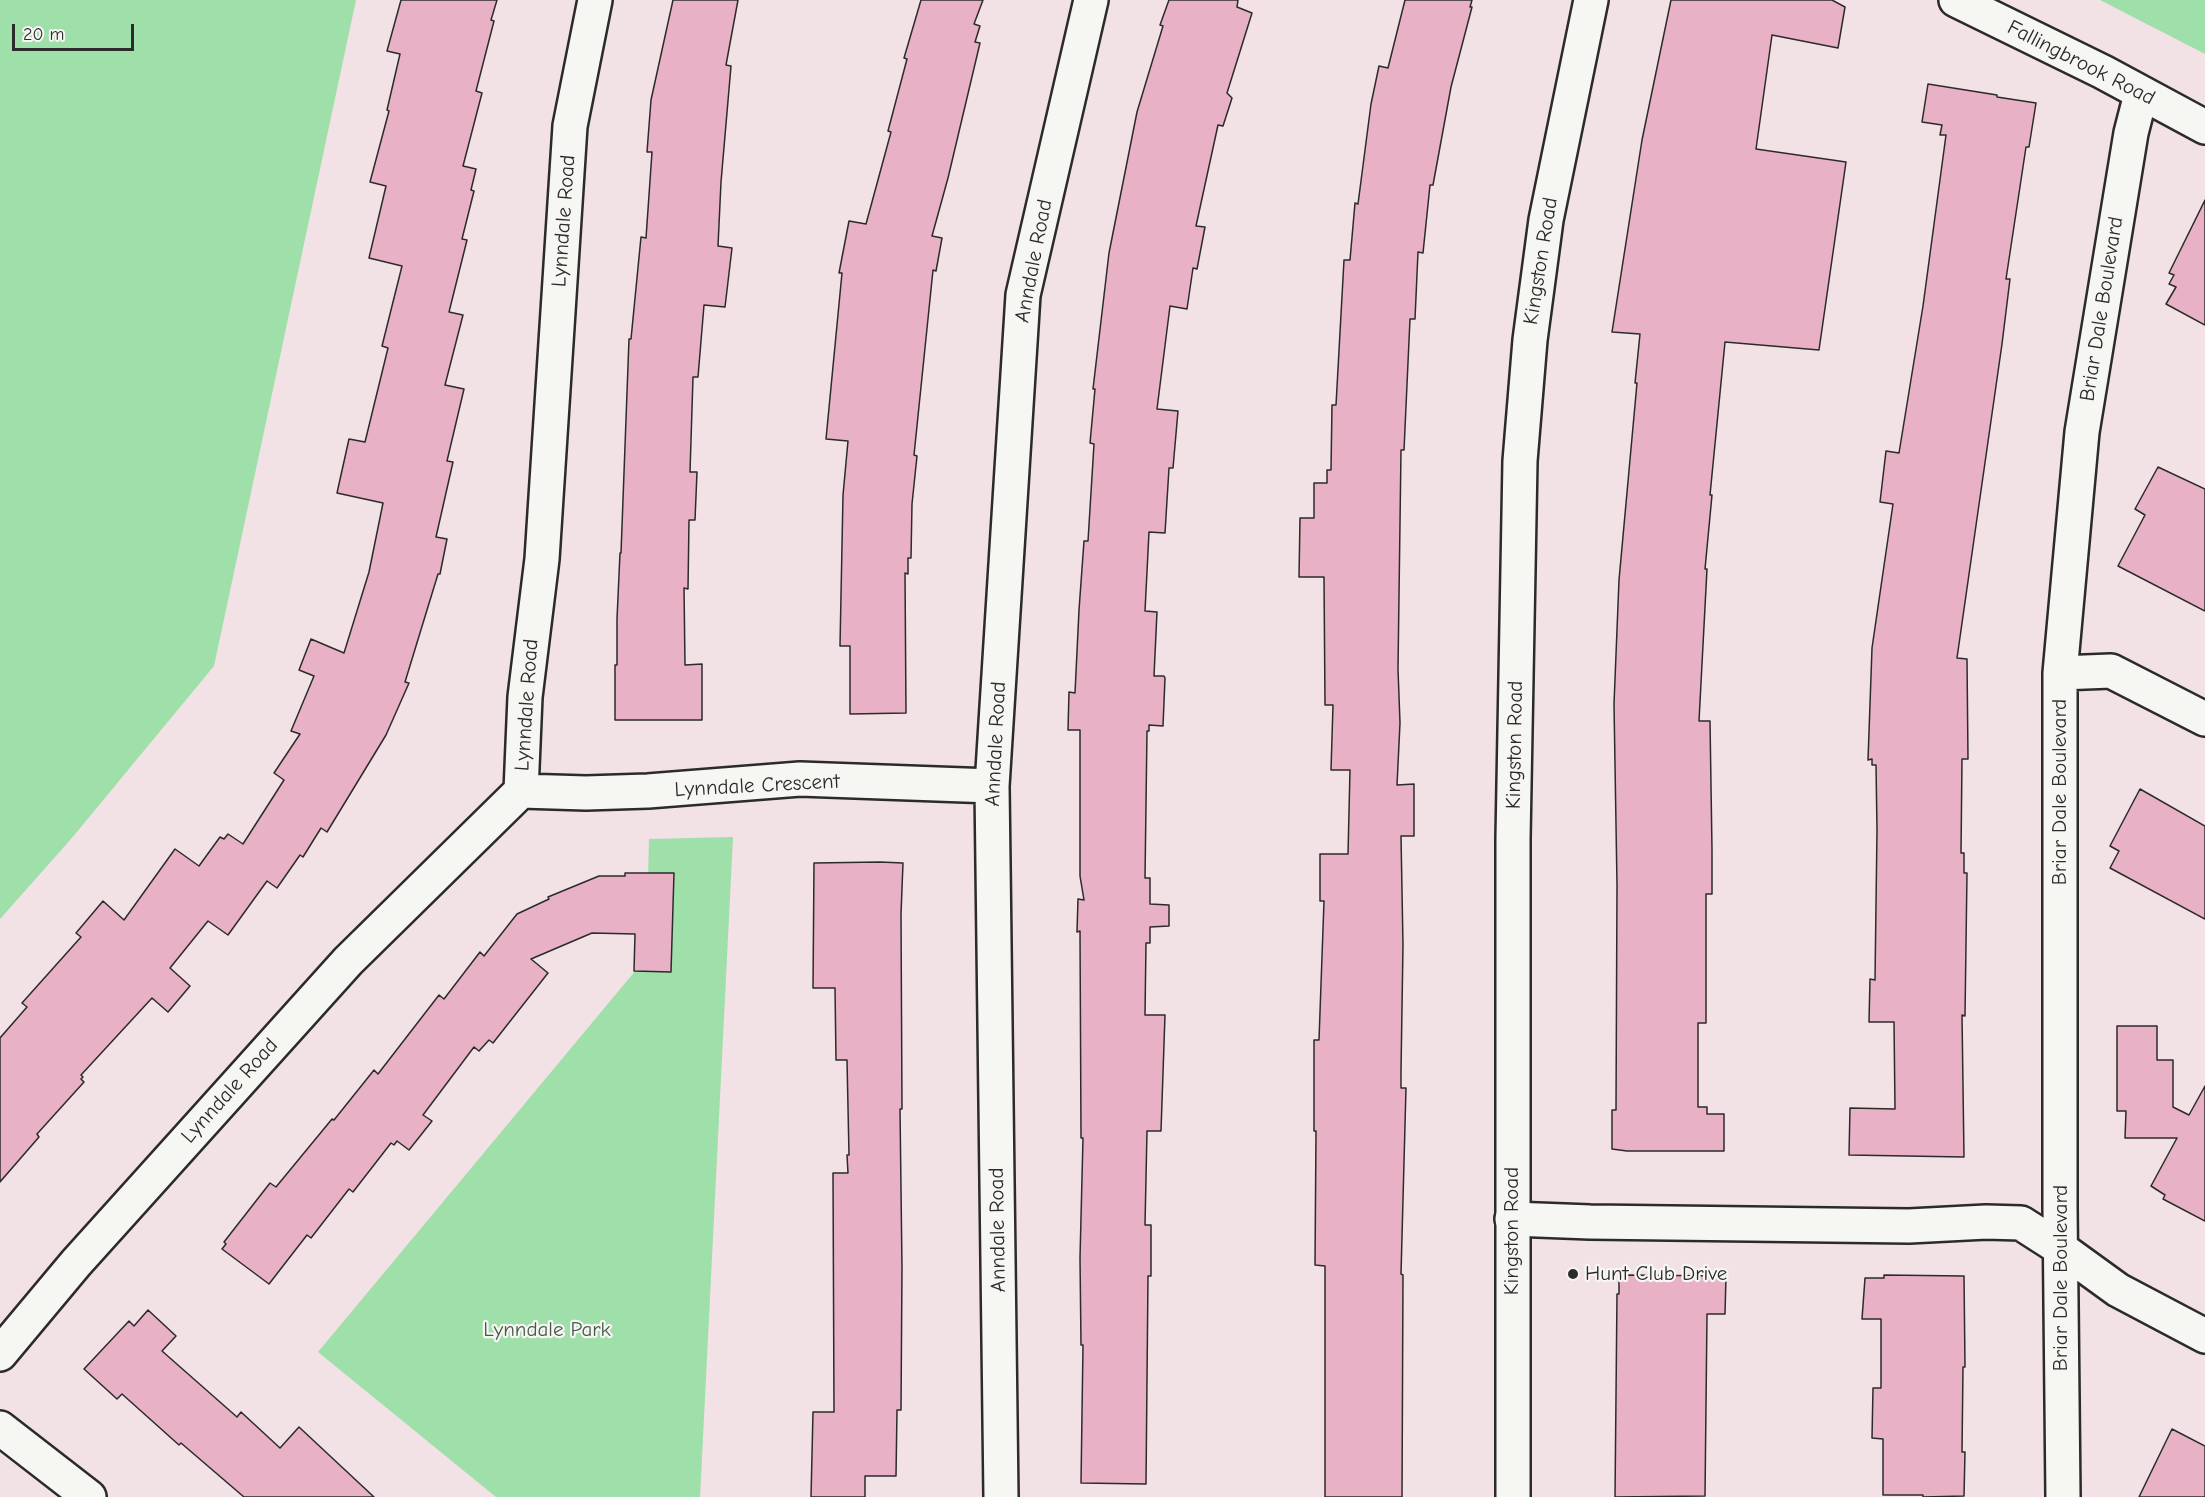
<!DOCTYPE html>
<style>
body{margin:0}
#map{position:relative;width:2205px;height:1497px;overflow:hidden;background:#f2e1e5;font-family:"Comic Neue",sans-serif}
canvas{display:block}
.scale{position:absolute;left:12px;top:24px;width:122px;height:27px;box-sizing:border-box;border:3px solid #2b2b2b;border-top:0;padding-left:8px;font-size:18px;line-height:21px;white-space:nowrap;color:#2b2b2b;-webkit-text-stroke:4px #f6f6f2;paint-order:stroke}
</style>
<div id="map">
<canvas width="2205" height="1497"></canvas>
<div class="scale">20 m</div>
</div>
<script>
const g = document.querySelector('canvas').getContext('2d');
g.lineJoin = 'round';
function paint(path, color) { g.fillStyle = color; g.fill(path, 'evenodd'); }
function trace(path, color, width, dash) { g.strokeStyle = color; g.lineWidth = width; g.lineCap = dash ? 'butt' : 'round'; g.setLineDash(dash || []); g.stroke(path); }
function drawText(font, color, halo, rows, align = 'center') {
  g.font = font + ' "Comic Neue",sans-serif'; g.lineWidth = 4.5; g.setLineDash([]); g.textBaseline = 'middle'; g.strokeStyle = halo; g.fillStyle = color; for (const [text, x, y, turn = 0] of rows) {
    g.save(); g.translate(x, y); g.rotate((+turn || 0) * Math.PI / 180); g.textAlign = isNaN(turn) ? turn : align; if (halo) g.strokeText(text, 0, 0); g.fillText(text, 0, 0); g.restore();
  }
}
paint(new Path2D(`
 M 0,0 L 356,0 L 214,666 L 71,839 L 0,919 Z
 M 2100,0 L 2205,0 L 2205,54 Z
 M 733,837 L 700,1497 L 496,1497 L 318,1352 L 646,958 L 649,839 Z`), '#9fdfa9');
const building = new Path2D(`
 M 401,0 L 497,0 L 491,20 L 494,21 L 476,91 L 482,93 L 463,166 L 476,169 L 471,190 L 474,191 L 462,239 L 467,240 L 449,312 L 463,315 L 445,385 L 464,389 L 447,461 L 453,462 L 436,537 L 447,539 L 440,574 L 438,574 L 405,682 L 409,683 L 386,735 L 327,832 L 321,828 L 303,857 L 300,855 L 277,888 L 267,881 L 228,935 L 208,921 L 170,968 L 190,986 L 168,1012 L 152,998 L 81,1075 L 83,1077 L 81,1079 L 84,1082 L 37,1134 L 39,1137 L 0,1182 L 0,1038 L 27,1007 L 22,1003 L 81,937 L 76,933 L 103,901 L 124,920 L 175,849 L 199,866 L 220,837 L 224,839 L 228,834 L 243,844 L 284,780 L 274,773 L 300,734 L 291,731 L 314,676 L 299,670 L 311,639 L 344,653 L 369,572 L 383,503 L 337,493 L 349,439 L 365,442 L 388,348 L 382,346 L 402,266 L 369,258 L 386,186 L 370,182 L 389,111 L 387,110 L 400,54 L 387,51 Z
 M 673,0 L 738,0 L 726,65 L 731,66 L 721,182 L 718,246 L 732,248 L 725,307 L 704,305 L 698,377 L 693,377 L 690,472 L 697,472 L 695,520 L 689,520 L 688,589 L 684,588 L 685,665 L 702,664 L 702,720 L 615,720 L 615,665 L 617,665 L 617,619 L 620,553 L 621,553 L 629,339 L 631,339 L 641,237 L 646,238 L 652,152 L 647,152 L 651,100 Z
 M 921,0 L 983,0 L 974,24 L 980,26 L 975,42 L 980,43 L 948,178 L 932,236 L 942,238 L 936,271 L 933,270 L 914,455 L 917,456 L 912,504 L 911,558 L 908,558 L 908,574 L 905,573 L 906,713 L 850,714 L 850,646 L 840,646 L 843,495 L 848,441 L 826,439 L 842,273 L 839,273 L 849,221 L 866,224 L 891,132 L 888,131 L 907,59 L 904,58 Z
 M 1169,0 L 1238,0 L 1237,7 L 1252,13 L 1227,93 L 1232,98 L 1223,126 L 1218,125 L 1196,226 L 1205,227 L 1197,269 L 1193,268 L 1187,309 L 1170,306 L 1157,409 L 1178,411 L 1173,468 L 1169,468 L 1165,533 L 1149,532 L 1145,611 L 1157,612 L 1154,676 L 1164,676 L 1165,678 L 1163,726 L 1149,725 L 1149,731 L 1147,731 L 1145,878 L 1150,878 L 1150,904 L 1169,905 L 1169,926 L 1150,927 L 1150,943 L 1146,943 L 1145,1015 L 1165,1015 L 1161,1131 L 1147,1131 L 1145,1225 L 1151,1225 L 1151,1276 L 1148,1276 L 1146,1484 L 1081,1483 L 1083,1345 L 1081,1345 L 1080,1258 L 1083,1138 L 1081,1138 L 1080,931 L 1077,932 L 1078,899 L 1084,900 L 1080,876 L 1080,730 L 1068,730 L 1069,692 L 1075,693 L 1079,610 L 1084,541 L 1088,541 L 1094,444 L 1090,443 L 1095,389 L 1093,389 L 1109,253 L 1137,112 L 1163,26 L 1160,25 Z
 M 1405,0 L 1472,0 L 1470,7 L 1472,7 L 1451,87 L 1433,185 L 1430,185 L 1423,253 L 1418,252 L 1415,319 L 1410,319 L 1404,450 L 1401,450 L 1398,669 L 1400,723 L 1397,785 L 1414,784 L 1414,836 L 1401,836 L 1403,945 L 1401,1071 L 1401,1088 L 1406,1088 L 1401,1274 L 1403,1275 L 1402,1497 L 1325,1497 L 1325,1266 L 1315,1265 L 1316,1131 L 1314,1131 L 1314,1040 L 1319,1040 L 1324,901 L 1320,901 L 1320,854 L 1348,854 L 1350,770 L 1331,770 L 1333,705 L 1325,705 L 1324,577 L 1299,577 L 1300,518 L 1314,518 L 1314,483 L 1327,483 L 1327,470 L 1331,470 L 1332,405 L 1336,405 L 1344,260 L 1350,260 L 1355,203 L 1358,204 L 1371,104 L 1379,66 L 1388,68 Z
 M 1671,0 L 1832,0 L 1845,7 L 1838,48 L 1772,35 L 1756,149 L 1846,162 L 1819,350 L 1725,342 L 1710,495 L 1712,495 L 1705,569 L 1707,569 L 1699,721 L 1710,721 L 1712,850 L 1712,894 L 1706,894 L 1706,1023 L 1698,1023 L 1698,1107 L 1707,1107 L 1707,1114 L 1724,1114 L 1724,1151 L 1627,1151 L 1612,1149 L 1612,1110 L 1616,1110 L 1617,885 L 1614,704 L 1619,580 L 1637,383 L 1635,383 L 1640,334 L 1612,332 L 1642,140 Z
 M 1928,84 L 1997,95 L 1997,97 L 2036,103 L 2029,147 L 2026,147 L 2006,279 L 2010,279 L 2002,344 L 1957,658 L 1967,659 L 1968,759 L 1962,759 L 1961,853 L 1964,853 L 1964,873 L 1967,873 L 1965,1016 L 1962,1015 L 1964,1157 L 1849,1155 L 1850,1108 L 1895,1109 L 1894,1022 L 1869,1022 L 1870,979 L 1875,980 L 1877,830 L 1876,765 L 1872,765 L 1872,759 L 1868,760 L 1872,648 L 1893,504 L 1880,502 L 1886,451 L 1899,453 L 1923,306 L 1946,135 L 1940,135 L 1942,125 L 1922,122 Z
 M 2205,200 L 2205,325 L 2166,304 L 2176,287 L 2169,284 L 2174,275 L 2169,273 Z
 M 2158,467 L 2205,489 L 2205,611 L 2118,566 L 2145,515 L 2135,509 Z
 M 2140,789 L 2205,826 L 2205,919 L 2110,868 L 2119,851 L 2110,846 Z
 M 880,862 L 903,863 L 901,914 L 902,1109 L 900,1109 L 902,1268 L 901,1410 L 897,1410 L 896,1476 L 865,1476 L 865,1497 L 811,1497 L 813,1412 L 834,1412 L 833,1173 L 848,1173 L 847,1155 L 849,1155 L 847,1060 L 836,1060 L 835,988 L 813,988 L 814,863 Z
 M 625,873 L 674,873 L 671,972 L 634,971 L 635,934 L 592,933 L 531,959 L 548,973 L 493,1043 L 489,1040 L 479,1051 L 474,1047 L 423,1115 L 432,1121 L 409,1150 L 397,1141 L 394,1145 L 391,1143 L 353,1192 L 349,1189 L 311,1238 L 307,1235 L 269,1284 L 222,1249 L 226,1244 L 224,1242 L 270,1183 L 276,1187 L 332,1119 L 334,1120 L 374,1070 L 378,1074 L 439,995 L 444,999 L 480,952 L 484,956 L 517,914 L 549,899 L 548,897 L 599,876 L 625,876 Z
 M 2117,1026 L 2157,1026 L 2157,1060 L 2173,1060 L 2173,1107 L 2189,1115 L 2205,1086 L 2205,1221 L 2163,1199 L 2165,1195 L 2151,1186 L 2177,1138 L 2125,1138 L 2126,1111 L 2117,1111 Z
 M 1622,1275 L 1726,1276 L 1725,1314 L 1707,1314 L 1705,1496 L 1615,1497 L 1617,1294 L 1619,1294 L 1619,1279 L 1622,1279 Z
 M 1884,1275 L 1964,1276 L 1965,1367 L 1963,1367 L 1962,1452 L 1965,1452 L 1964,1496 L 1923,1497 L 1923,1495 L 1883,1495 L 1883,1439 L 1872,1438 L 1873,1388 L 1881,1388 L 1881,1319 L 1862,1319 L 1865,1278 L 1884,1278 Z
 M 148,1310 L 176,1336 L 162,1351 L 237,1417 L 241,1412 L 280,1448 L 299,1427 L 374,1497 L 244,1497 L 181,1443 L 179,1445 L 122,1394 L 117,1399 L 84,1369 L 129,1321 L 134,1326 Z
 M 2172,1429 L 2205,1446 L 2205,1497 L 2139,1497 Z`);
paint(building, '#e8b1c6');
trace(building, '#2b2b2b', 1.5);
const minor = new Path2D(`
 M 1956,0 L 2103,72 L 2205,127
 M 2060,673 L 2111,671 L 2205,719
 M 521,791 L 586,793 L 648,791 L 800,779 L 992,786
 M 1512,1219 L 1590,1222 L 1909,1226 L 1986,1222 L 2021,1223 L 2060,1248 L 2118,1290 L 2205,1336
 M 0,1354 L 76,1263 L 348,961 L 521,791 L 525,697 L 542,559 L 570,126 L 595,0
 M 0,1428 L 89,1497
 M 1001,1497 L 992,786 L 1023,295 L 1091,0
 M 2063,1497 L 2060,1206 L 2060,673 L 2082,432 L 2131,133 L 2141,94`);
const major = new Path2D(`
 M 1513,1497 L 1513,838 L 1520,461 L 1530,340 L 1546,220 L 1591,0`);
trace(minor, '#2b2b2b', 38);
trace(major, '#2b2b2b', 38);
trace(minor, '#f6f6f2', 33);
trace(major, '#f6f6f2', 33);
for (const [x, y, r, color] of [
 [1573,1274,6,"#2b2b2b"]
]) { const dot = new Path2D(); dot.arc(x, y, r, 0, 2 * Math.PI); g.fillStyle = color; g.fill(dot); trace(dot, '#f6f6f2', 2); }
drawText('21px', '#2b2b2b', '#f6f6f2', [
 ["Fallingbrook Road",2081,63,27],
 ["Lynndale Road",564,221,-86],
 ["Anndale Road",1034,261,-79],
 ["Kingston Road",1541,261,-81],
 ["Briar Dale Boulevard",2102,309,-81],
 ["Lynndale Road",527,705,-86],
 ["Anndale Road",996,744,-87],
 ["Kingston Road",1515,745,-89],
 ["Lynndale Crescent",757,786,-3],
 ["Briar Dale Boulevard",2060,792,-90],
 ["Lynndale Road",230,1091,-48],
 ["Anndale Road",998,1230,-91],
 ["Kingston Road",1512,1231,-90],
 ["Briar Dale Boulevard",2061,1278,-90]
]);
drawText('21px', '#2b2b2b', '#f6f6f2', [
 ["Hunt Club Drive",1585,1274]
], 'left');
drawText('21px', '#48584a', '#f6f6f2', [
 ["Lynndale Park",547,1330]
]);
</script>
